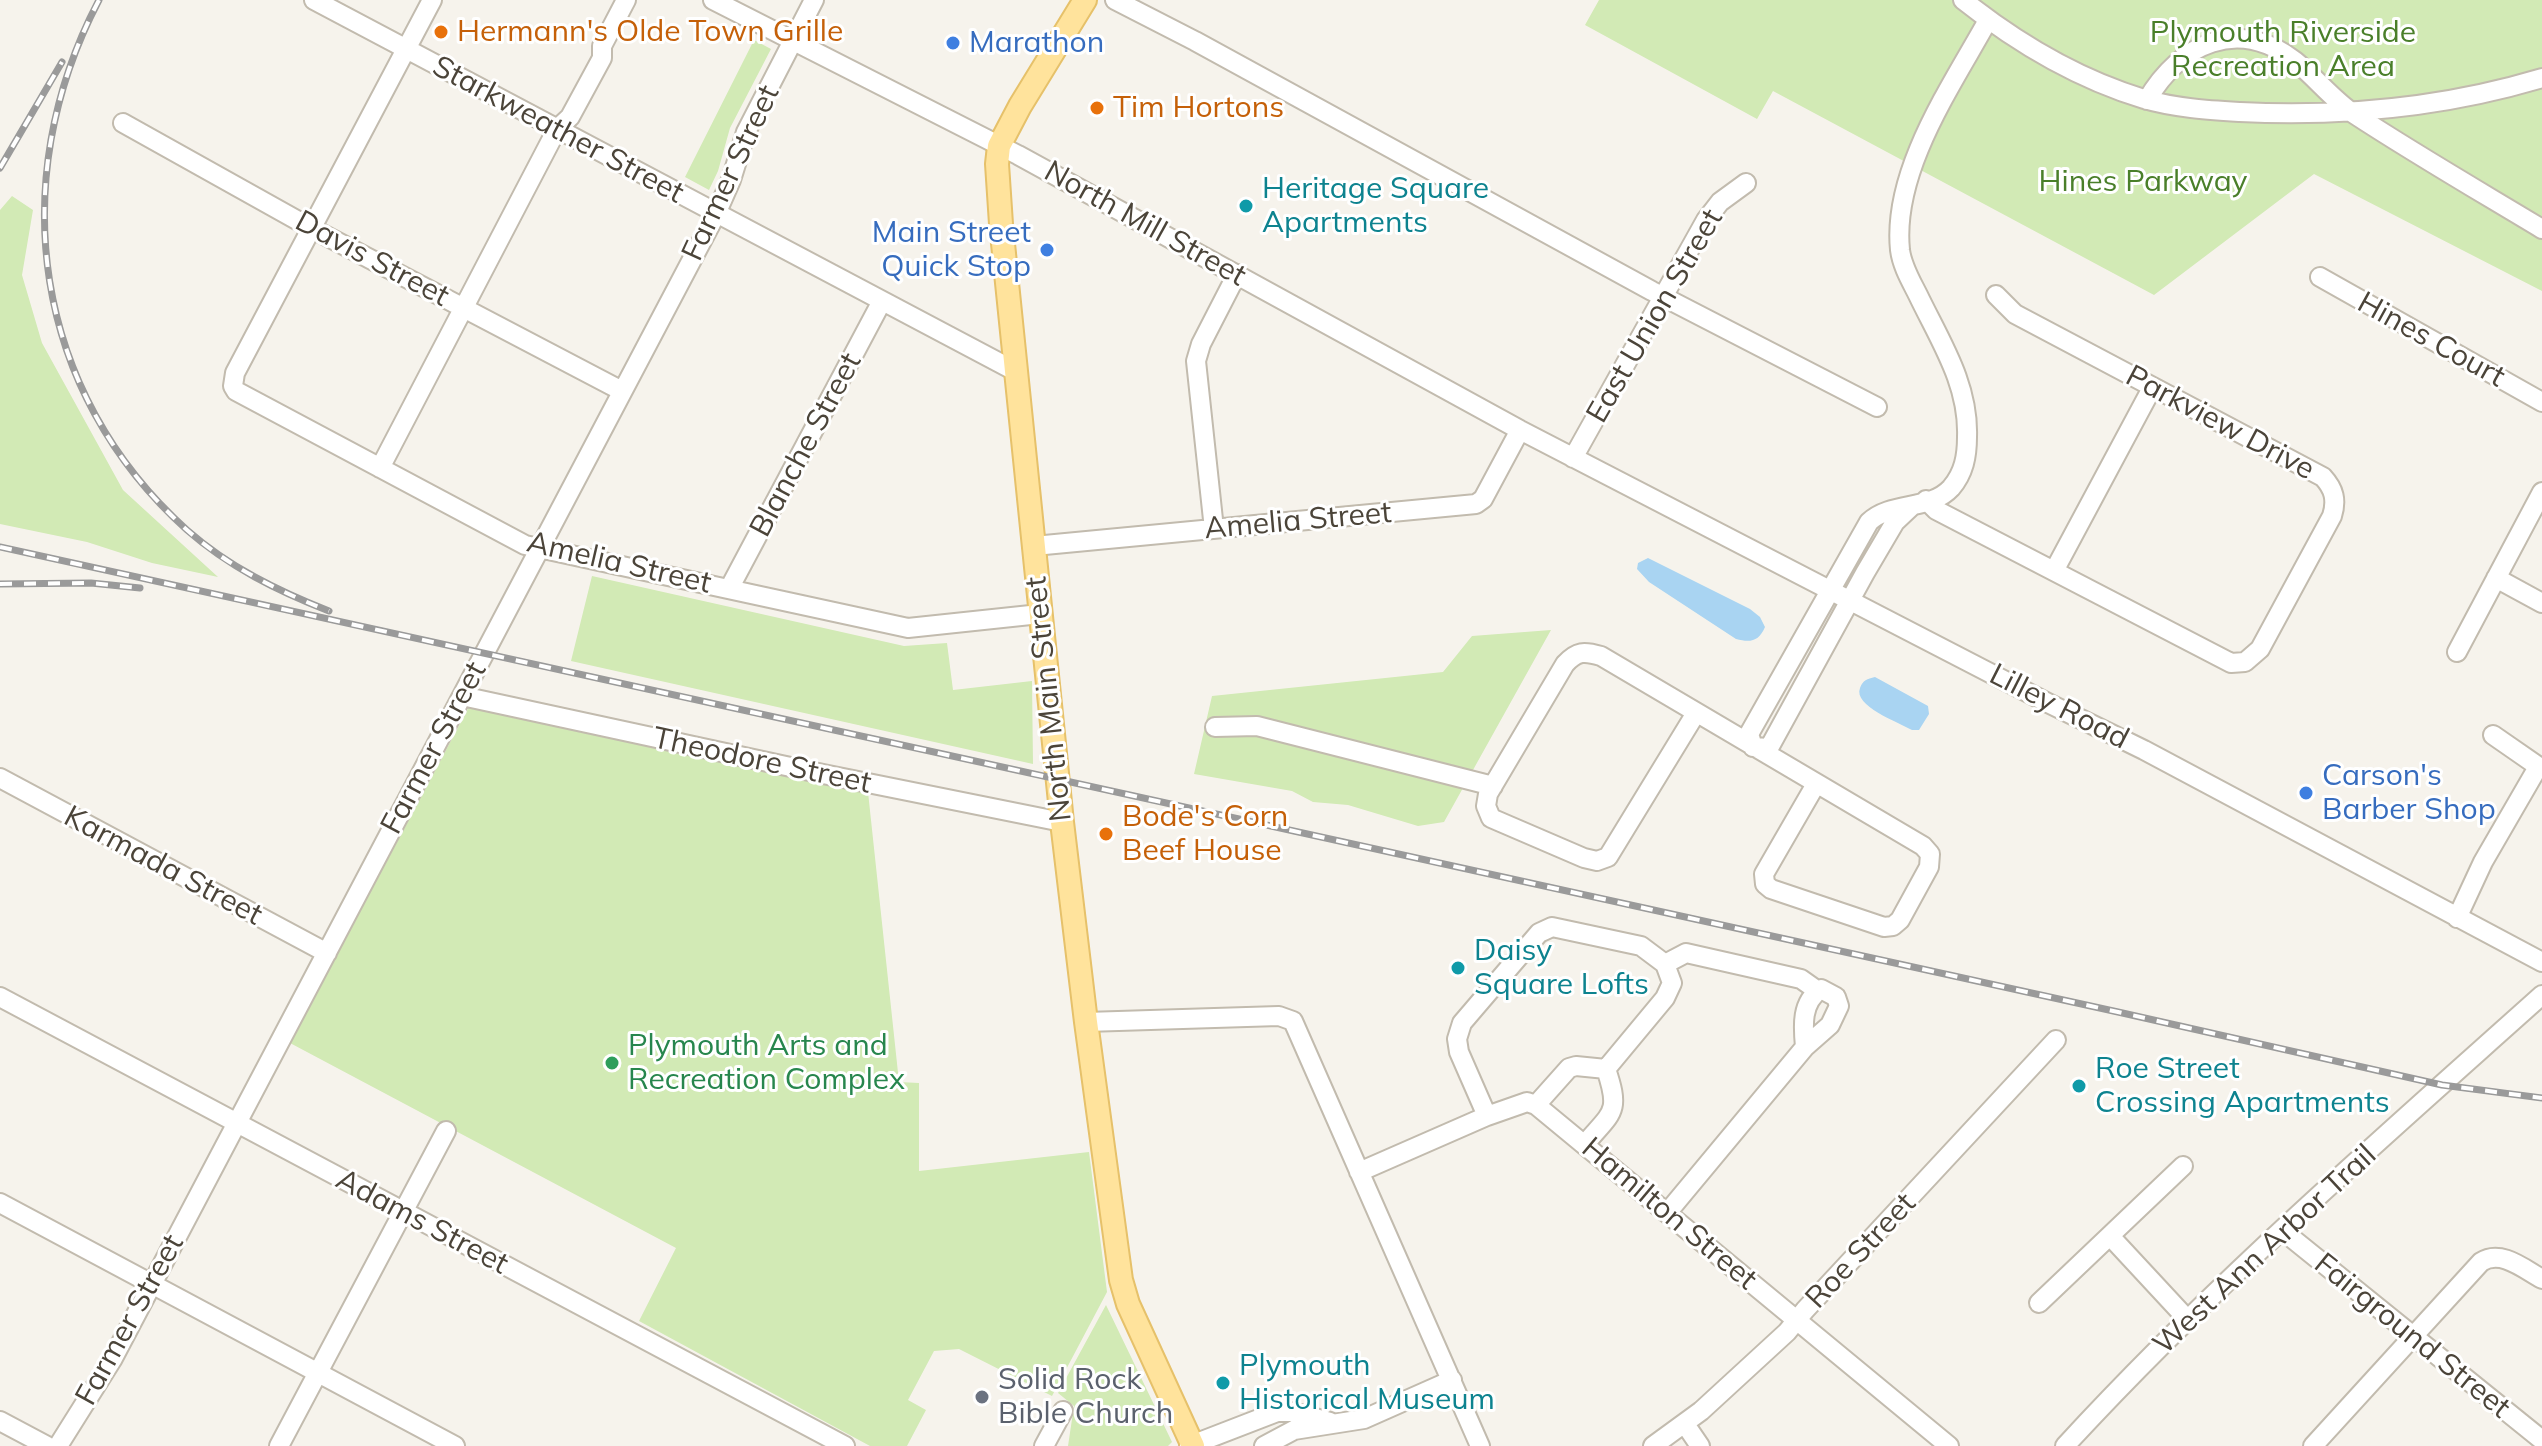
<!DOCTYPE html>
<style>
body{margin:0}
canvas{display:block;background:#f6f3ec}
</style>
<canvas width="2542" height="1446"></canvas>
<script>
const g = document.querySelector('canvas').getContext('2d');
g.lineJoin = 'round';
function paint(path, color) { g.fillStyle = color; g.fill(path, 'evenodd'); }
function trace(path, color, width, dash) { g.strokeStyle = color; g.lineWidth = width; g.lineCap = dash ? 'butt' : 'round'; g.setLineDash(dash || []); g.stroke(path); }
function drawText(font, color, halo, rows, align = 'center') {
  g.font = font + ' Mulish,sans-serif'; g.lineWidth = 6; g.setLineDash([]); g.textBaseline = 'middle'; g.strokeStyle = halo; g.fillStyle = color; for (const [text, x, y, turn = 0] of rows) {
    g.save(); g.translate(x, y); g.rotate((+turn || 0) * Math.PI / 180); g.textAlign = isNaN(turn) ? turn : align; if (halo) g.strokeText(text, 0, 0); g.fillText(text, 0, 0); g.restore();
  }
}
paint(new Path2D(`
 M 1599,0 L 2542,0 L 2542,291 L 2314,174 L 2154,295 L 1773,91 L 1757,119 L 1585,25 Z
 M 754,40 L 771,49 L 730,128 L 718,171 L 709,190 L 685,177 Z
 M 12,196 L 33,210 L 22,275 L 42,343 L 123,490 L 218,577 L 152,563 L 87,542 L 0,524 L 0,210 Z
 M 592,576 L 904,646 L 947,643 L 953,690 L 1032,681 L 1033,764 L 571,661 Z
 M 1551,630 L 1444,822 L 1418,826 L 1348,805 L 1313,802 L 1292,791 L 1194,774 L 1212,696 L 1443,672 L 1472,636 Z
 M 471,703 L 868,792 L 899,1082 L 919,1083 L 919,1171 L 1089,1152 L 1107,1292 L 1052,1396 L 959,1349 L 934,1351 L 908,1400 L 926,1410 L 907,1446 L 870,1446 L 639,1321 L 676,1248 L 290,1043 Z
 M 1106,1305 L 1172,1442 L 1168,1446 L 1068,1446 L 1074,1406 L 1058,1393 Z`), '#d2eab5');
paint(new Path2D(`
 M 1648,558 L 1750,609 L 1760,617 L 1765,627 C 1759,641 1751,643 1736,639 L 1649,582 L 1637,569 L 1638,563 Z
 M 1875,677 L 1928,706 L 1929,714 L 1919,730 L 1912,730 C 1898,722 1853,706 1860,688 C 1863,680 1867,679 1875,677 Z`), '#a9d4f2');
const minor = new Path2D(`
 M 314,0 L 1015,371
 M 432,0 L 235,373 L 233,386 L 236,391 L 525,545 L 908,628 L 1040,614
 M 713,0 L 1018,155 L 1520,430 L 2048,703 L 2144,750 L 2542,962
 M 1115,0 L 1195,41 L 1652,291 L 1877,407
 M 1963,0 C 2017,43 2078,79 2144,99 C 2175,108 2208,110 2240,112 C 2341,117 2445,107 2542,78
 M 2147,100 C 2180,44 2238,16 2295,61 C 2315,77 2332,99 2354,114 C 2415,154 2479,191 2542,229
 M 123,123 L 311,228 L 622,391
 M 2320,277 L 2542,402
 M 1573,458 L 1706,220 L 1720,202 L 1746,183
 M 380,468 L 557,129 L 570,117 L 602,58 L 602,46 L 626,0
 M 1926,500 L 1936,510 L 2231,663 L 2245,662 L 2260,649 L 2332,516 C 2337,500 2334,489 2323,477 L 2015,314 L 1996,295
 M 1214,529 L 1196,361 L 1201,344 L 1237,274
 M 1034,546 L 1476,504 L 1483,499 L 1520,430
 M 2054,571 L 2152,388
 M 2496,578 L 2542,603
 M 729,589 L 882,301
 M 2457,652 L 2542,492
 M 462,696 L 823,774 L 1062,822
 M 1696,713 L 1608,857 L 1597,861 L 1584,858 L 1491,818 L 1486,806 L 1488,794 L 1565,664 C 1577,651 1584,651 1601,656 L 1923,846 L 1930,854 L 1929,867 L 1900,920 L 1893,926 L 1884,927 L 1771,889 L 1765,884 L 1764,874 L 1816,784
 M 1215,727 L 1257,726 L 1493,786
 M 2493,735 L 2542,769
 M 1753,747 L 1749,734 L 1869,522 C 1891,501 1930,511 1951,488 C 1964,473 1967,456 1967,437 C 1969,384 1940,341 1918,295 C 1911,281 1902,266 1900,250 C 1892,171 1951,87 1988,20
 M 1753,747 L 1769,748 L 1865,573 L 1895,522 L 1912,506
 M 0,778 L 327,953
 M 2457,918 L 2483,862 L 2538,767
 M 1665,964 L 1686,953 L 1801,979 L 1818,991
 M 0,997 L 845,1446
 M 1086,1022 L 1279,1016 L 1293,1021 L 1480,1446
 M 1536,1105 L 1569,1068 L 1576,1066 L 1606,1069 C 1621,1113 1612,1112 1585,1144
 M 1487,1116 L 1459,1052 L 1457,1039 L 1462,1023 L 1539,933 L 1552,927 L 1641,946 L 1665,964 L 1672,983 L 1665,998 L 1606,1069
 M 1359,1172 L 1487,1116 L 1527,1102 L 1536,1105 L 1949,1446
 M 0,1203 L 455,1446
 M 1667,1213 L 1805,1047 L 1830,1025 L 1839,1006 L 1836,997 L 1821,989 C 1801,1002 1803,1026 1805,1047
 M 2283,1231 L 2542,1440
 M 2110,1236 L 2188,1320
 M 2039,1303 L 2183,1166
 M 0,1421 L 47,1446
 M 1685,1424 L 1700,1446
 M 58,1446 L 112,1360 L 716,214 L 731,180 L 746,132 L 814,0
 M 279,1446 L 446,1131
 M 1044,1446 L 1063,1411
 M 1189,1446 L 1277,1412 L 1292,1412 L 1330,1422
 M 1264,1446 L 1294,1430 L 1364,1419 L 1452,1380
 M 1653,1446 L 1701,1411 L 1787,1332 L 1805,1310 L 2056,1040
 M 2065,1446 C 2213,1285 2379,1141 2542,995
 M 2313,1446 L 2481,1262 C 2501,1249 2524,1269 2542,1279`);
const major = new Path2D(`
 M 1085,0 L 1020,106 L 999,146 L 997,164 L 1001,224 L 1062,822 L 1086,1022 L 1121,1280 L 1128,1304 L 1193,1446`);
trace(minor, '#c2bbae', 22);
trace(major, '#e6c16a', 26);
trace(minor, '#fff', 18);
trace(major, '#ffe39c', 22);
const rail = new Path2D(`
 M 99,0 C 4,181 33,392 187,530 C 229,567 278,591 329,611
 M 0,168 L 62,62
 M 0,547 L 2118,1012 L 2442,1085 L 2542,1098
 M 0,584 L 91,583 L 140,588`);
trace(rail, '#9a9a9a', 7);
trace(rail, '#fff', 4, [12]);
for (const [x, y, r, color] of [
 [441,32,8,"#e8710a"],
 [953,43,8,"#3f7fe0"],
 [1097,108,8,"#e8710a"],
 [1246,206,8,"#0f9aa8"],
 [1047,250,8,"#3f7fe0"],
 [2306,793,8,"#3f7fe0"],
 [1106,834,8,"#e8710a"],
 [1458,968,8,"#0f9aa8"],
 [612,1063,8,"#2e9e5b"],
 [2079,1086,8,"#0f9aa8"],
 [1223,1383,8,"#0f9aa8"],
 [982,1397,8,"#6b7280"]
]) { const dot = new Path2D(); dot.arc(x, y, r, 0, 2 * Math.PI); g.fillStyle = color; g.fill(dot); trace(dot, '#fff', 3); }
drawText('30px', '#c56008', '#fff', [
 ["Hermann's Olde Town Grille",457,32],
 ["Tim Hortons",1113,108],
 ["Bode's Corn",1122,817],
 ["Beef House",1122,851]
], 'left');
drawText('30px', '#4a7f2a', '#fff', [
 ["Plymouth Riverside",2283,33],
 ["Recreation Area",2283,67],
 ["Hines Parkway",2143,182]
]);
drawText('30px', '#366cbe', '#fff', [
 ["Marathon",969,43],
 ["Main Street",1031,233,"right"],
 ["Quick Stop",1031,267,"right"],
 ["Carson's",2322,776],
 ["Barber Shop",2322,810]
], 'left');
drawText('30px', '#4b4439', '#fff', [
 ["Starkweather Street",558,130,28],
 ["Farmer Street",731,173,-65],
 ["North Mill Street",1145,224,29],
 ["Davis Street",372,259,28],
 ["East Union Street",1655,316,-60],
 ["Hines Court",2431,340,29],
 ["Parkview Drive",2220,423,28],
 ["Blanche Street",806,445,-62],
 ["Amelia Street",1298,521,-5],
 ["Amelia Street",619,563,13],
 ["North Main Street",1049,699,-96],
 ["Lilley Road",2059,707,27],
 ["Farmer Street",434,748,-62],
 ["Theodore Street",762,761,12],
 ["Karmada Street",163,866,28],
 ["Hamilton Street",1669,1214,40],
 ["Adams Street",422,1222,28],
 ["West Ann Arbor Trail",2265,1250,-43],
 ["Roe Street",1861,1251,-47],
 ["Farmer Street",130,1320,-61],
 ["Fairground Street",2412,1336,39]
]);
drawText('30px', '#0d838f', '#fff', [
 ["Heritage Square",1262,189],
 ["Apartments",1262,223],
 ["Daisy",1474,951],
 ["Square Lofts",1474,985],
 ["Roe Street",2095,1069],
 ["Crossing Apartments",2095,1103],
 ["Plymouth",1239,1366],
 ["Historical Museum",1239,1400]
], 'left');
drawText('30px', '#27864d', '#fff', [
 ["Plymouth Arts and",628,1046],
 ["Recreation Complex",628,1080]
], 'left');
drawText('30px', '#5b616d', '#fff', [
 ["Solid Rock",998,1380],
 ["Bible Church",998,1414]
], 'left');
</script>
